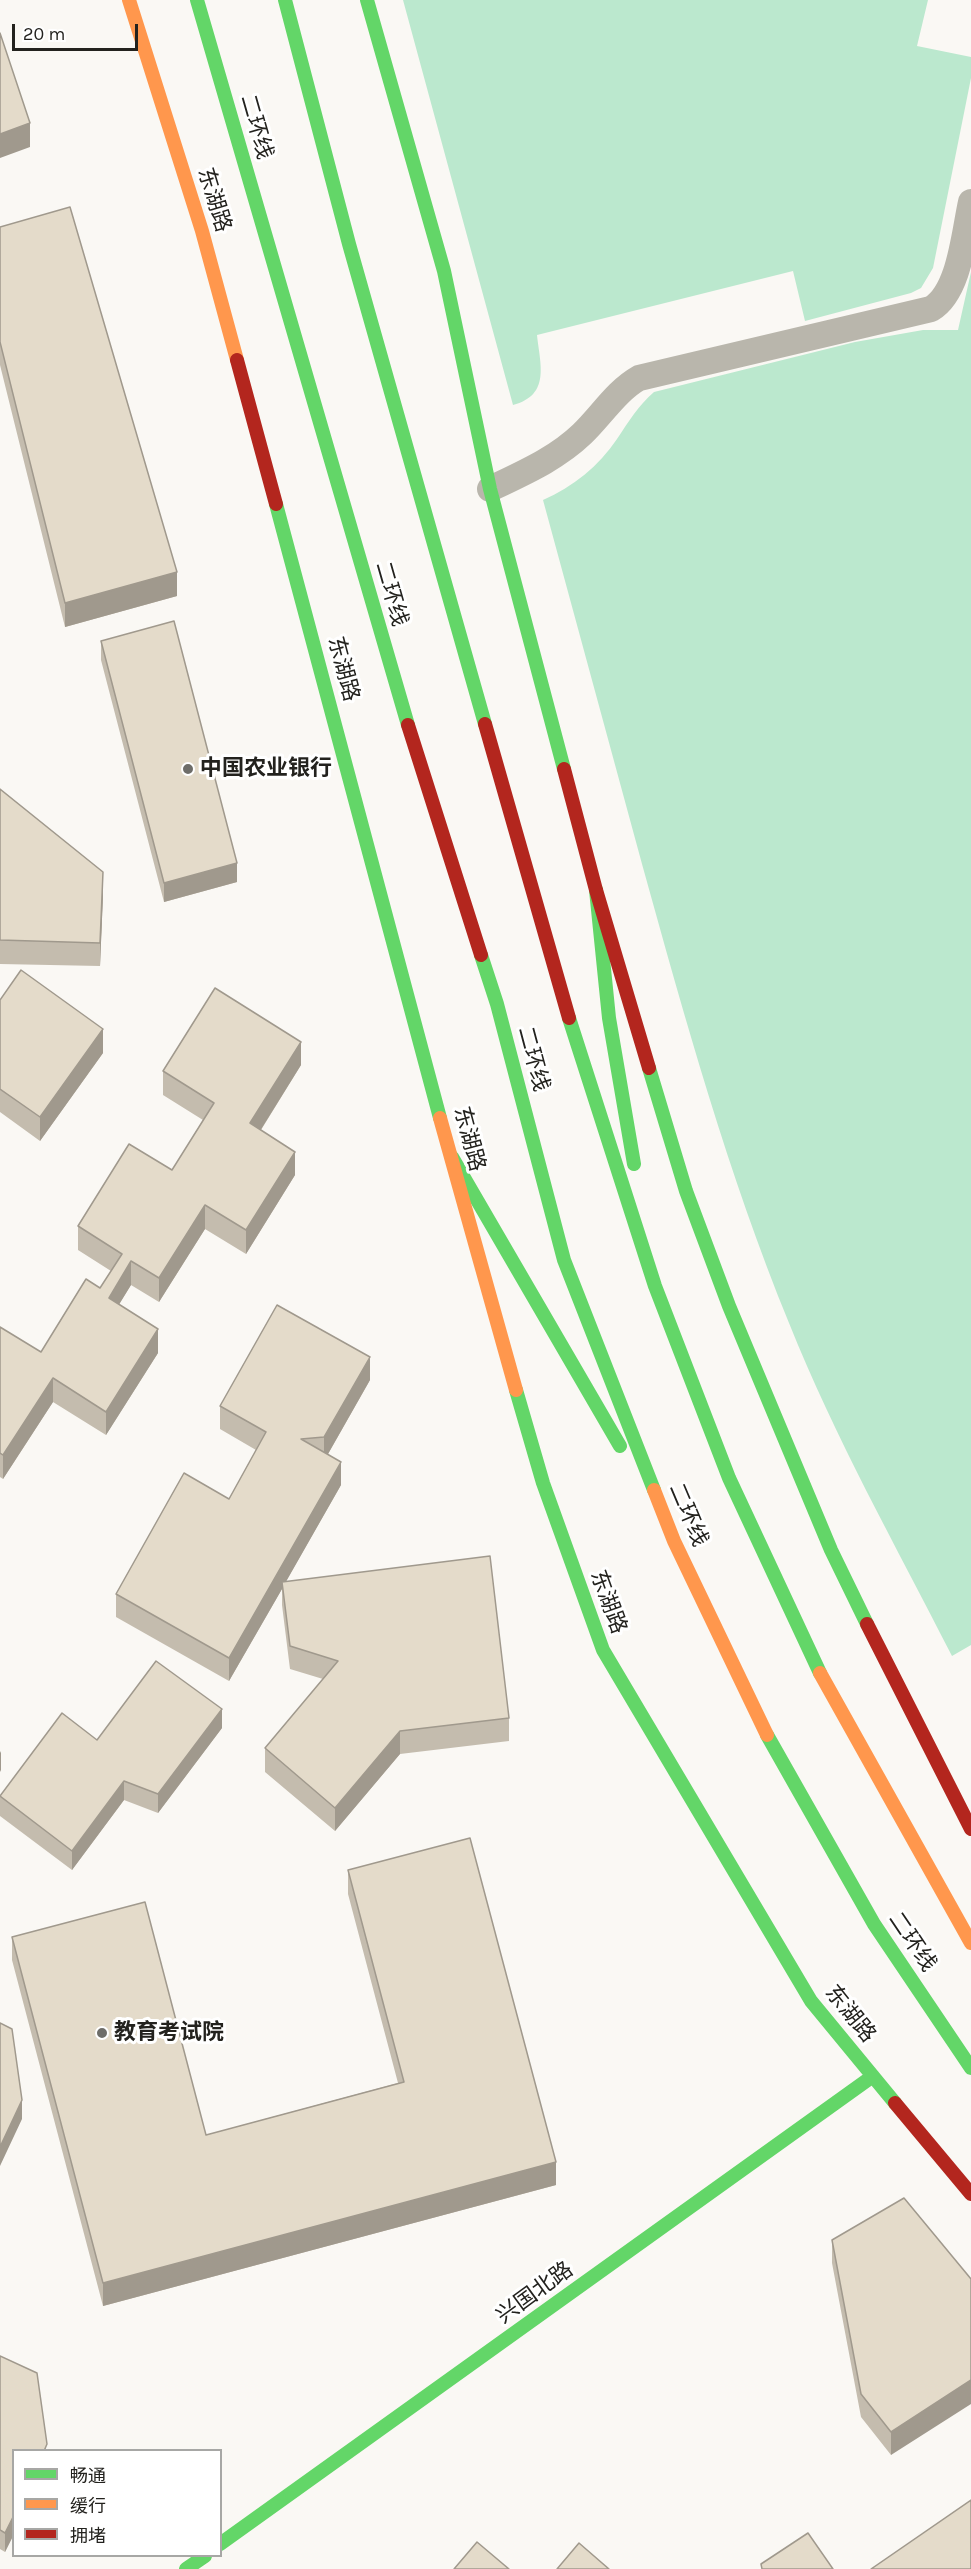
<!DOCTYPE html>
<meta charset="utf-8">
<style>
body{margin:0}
#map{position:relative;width:971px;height:2569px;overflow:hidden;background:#faf8f4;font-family:Karla,"Noto Sans SC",sans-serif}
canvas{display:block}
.legend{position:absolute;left:12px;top:2449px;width:210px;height:108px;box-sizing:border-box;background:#fff;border:2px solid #a7a7a5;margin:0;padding:8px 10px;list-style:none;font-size:18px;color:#23221e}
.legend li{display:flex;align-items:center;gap:12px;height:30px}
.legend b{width:30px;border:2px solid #a7a7a5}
.scale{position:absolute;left:12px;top:24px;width:126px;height:27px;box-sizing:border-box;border:3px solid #23221e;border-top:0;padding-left:8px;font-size:18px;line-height:21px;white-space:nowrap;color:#23221e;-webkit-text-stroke:4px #fff;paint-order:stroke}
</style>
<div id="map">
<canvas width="971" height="2569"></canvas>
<ul class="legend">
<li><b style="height:8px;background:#63d668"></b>畅通</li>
<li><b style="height:8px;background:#ff974d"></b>缓行</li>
<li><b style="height:8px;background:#b3261e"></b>拥堵</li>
</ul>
<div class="scale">20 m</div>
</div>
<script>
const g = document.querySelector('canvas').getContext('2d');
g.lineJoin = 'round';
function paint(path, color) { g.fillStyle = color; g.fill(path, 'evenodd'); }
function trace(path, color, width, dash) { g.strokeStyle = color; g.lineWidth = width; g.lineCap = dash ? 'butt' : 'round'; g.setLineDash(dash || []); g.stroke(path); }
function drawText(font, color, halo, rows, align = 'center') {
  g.font = font + ' Karla,"Noto Sans SC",sans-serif'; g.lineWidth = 6; g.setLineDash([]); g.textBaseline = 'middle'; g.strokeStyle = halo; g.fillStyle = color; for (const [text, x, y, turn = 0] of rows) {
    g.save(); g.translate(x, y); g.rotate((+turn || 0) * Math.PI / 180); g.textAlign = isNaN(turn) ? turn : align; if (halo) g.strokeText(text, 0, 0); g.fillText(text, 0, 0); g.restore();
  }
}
paint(new Path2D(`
 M 403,0 L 928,0 L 917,46 L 971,57 L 971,78 L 933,268 L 921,288 L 911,293 L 805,321 L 793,271 L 537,335 C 540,364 551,395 513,405 Z
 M 971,272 L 971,1645 L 952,1656 C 896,1546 835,1438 789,1323 C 728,1174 685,1019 642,864 C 609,743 576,621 543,500 C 573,487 599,466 617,439 C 629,421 638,406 654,392 L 855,342 L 923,330 L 958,330 Z`), '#bbe8ce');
trace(new Path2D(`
 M 490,489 C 523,473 556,459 582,434 C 601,416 616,391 639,378 L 931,309 C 960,292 964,233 971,202`), '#b9b6ac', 26);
trace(new Path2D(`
 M 197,0 L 408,725
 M 285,0 L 349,244 L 485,724
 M 367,0 L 444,271 L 490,489 L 564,769
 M 276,504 L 440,1118
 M 596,890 L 609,1018 L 634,1164
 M 481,955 L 497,1004 L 564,1260 L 654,1490
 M 569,1018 L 655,1286 L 729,1478 L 820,1673
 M 649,1068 L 686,1191 L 729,1306 L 831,1550 L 867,1624
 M 452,1157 L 620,1446
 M 516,1390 L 543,1483 L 603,1650 L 811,2001 L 895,2103
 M 767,1735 L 874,1924 L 971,2068
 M 220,2544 L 873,2076
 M 186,2569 L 205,2556`), '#63d668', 14);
trace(new Path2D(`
 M 129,0 L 202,231 L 237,360
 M 440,1118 L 516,1390
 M 654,1490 L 674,1541 L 767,1735
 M 820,1673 L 971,1943`), '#ff974d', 14);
trace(new Path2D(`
 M 237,360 L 276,504
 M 485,724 L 569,1018
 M 408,725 L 481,955
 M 564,769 L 596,890 L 649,1068
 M 867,1624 L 971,1829
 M 895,2103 L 971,2194`), '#b3261e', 14);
paint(new Path2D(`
 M 0,227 L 177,596 L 65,627 L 0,365 Z
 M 101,641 L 237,882 L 164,902 L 101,660 Z
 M 0,789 L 103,895 L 100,966 L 0,964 Z
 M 0,1000 L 103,1053 L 40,1141 L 0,1112 Z
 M 301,1065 L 261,1130 L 295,1175 L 246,1254 L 205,1229 L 159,1302 L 131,1285 L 119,1304 L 158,1353 L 106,1435 L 53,1402 L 3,1479 L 0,1477 L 0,1327 L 41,1352 L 100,1288 L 111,1271 L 78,1250 L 78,1226 L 172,1170 L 203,1120 L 163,1095 L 163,1071 Z
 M 370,1380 L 328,1454 L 341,1485 L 286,1581 L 509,1718 L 509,1741 L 400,1754 L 335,1831 L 265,1772 L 265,1748 L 323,1679 L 290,1669 L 282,1605 L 282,1589 L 229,1681 L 116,1617 L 116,1594 L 229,1499 L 256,1450 L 220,1429 L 220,1406 Z
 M 222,1728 L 158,1813 L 124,1800 L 72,1870 L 0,1816 L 0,1796 L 97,1740 Z
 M 348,1870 L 556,2185 L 103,2306 L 12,1960 L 12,1937 L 206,2135 L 398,2083 L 348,1894 Z
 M 832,2240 L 971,2279 L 891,2455 L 861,2417 L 832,2263 Z
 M 0,2356 L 47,2451 L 14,2451 L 14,2534 L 5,2552 L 0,2549 Z`), '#c4bcae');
paint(new Path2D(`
 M 30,123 L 30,147 L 0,158 L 0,134 Z
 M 177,572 L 177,596 L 65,627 L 65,603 Z
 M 237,863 L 237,882 L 164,902 L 164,883 Z
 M 103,872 L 103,895 L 100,966 L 100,943 Z
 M 103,1029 L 103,1053 L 40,1141 L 40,1117 Z
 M 301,1042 L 301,1065 L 250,1147 L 250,1123 Z
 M 295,1152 L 295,1175 L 246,1254 L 246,1230 Z
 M 205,1205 L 205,1229 L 159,1302 L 159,1278 Z
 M 131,1261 L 131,1285 L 109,1321 L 109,1298 Z
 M 158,1329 L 158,1353 L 106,1435 L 106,1412 Z
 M 370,1357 L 370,1380 L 324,1461 L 324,1437 Z
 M 53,1378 L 53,1402 L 3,1479 L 3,1455 Z
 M 341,1462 L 341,1485 L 283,1587 L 282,1582 L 282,1589 L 229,1681 L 229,1658 Z
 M 222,1709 L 222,1728 L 158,1813 L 158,1794 Z
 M 400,1731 L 400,1754 L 335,1831 L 335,1808 Z
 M 1,1751 L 1,1770 L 0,1772 L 0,1753 Z
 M 124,1781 L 124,1800 L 72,1870 L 72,1851 Z
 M 22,2100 L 22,2119 L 0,2166 L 0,2147 Z
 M 556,2162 L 556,2185 L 103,2306 L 103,2283 Z
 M 971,2380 L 971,2404 L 891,2455 L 891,2432 Z
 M 14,2515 L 14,2534 L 5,2552 L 5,2533 Z`), '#a0998d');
const building = new Path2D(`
 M 0,33 L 30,123 L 0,134 Z
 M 70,207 L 177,572 L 65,603 L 0,342 L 0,227 Z
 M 174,621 L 237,863 L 164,883 L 101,641 Z
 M 0,789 L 103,872 L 100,943 L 0,940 Z
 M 21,970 L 103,1029 L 40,1117 L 0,1089 L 0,1000 Z
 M 215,988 L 301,1042 L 250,1123 L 295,1152 L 246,1230 L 205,1205 L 159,1278 L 131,1261 L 109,1298 L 158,1329 L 106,1412 L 53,1378 L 3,1455 L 0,1453 L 0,1327 L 41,1352 L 86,1279 L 100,1288 L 122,1254 L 78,1226 L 129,1144 L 172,1170 L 214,1103 L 163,1071 Z
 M 277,1305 L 370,1357 L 324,1437 L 301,1439 L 341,1462 L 229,1658 L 116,1594 L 184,1473 L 229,1499 L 266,1432 L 220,1406 Z
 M 490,1556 L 509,1718 L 400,1731 L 335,1808 L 265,1748 L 338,1661 L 290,1646 L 282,1582 Z
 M 156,1661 L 222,1709 L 158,1794 L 124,1781 L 72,1851 L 0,1796 L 62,1713 L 97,1740 Z
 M 470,1838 L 556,2162 L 103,2283 L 12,1937 L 145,1902 L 206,2135 L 404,2082 L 348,1870 Z
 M 0,2023 L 12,2029 L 22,2100 L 0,2147 Z
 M 904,2198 L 971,2279 L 971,2380 L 891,2432 L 861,2394 L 832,2240 Z
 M 0,2356 L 37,2373 L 47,2444 L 44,2451 L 14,2451 L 14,2515 L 5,2533 L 0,2530 Z
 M 971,2500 L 971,2569 L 871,2569 Z
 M 808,2533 L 833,2569 L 762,2569 L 761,2564 Z
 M 477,2542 L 509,2569 L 454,2569 Z
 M 579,2543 L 609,2569 L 557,2569 Z`);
paint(building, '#e4dbca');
trace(building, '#a0998d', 1.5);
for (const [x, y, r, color] of [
 [188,769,6,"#6e6d69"],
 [102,2033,6,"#6e6d69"]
]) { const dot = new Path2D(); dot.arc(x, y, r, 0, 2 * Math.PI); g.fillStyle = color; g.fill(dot); trace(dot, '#fff', 2); }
drawText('22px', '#23221e', '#fff', [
 ["二环线",256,127,74],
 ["东湖路",214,200,73],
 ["二环线",391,594,74],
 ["东湖路",343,669,75],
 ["二环线",533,1059,75],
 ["东湖路",469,1139,75],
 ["二环线",688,1515,67],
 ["东湖路",608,1602,70],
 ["二环线",912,1942,56],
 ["东湖路",850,2014,51],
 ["兴国北路",535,2293,-36]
]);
drawText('bold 22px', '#23221e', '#fff', [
 ["中国农业银行",200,769],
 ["教育考试院",114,2033]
], 'left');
</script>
